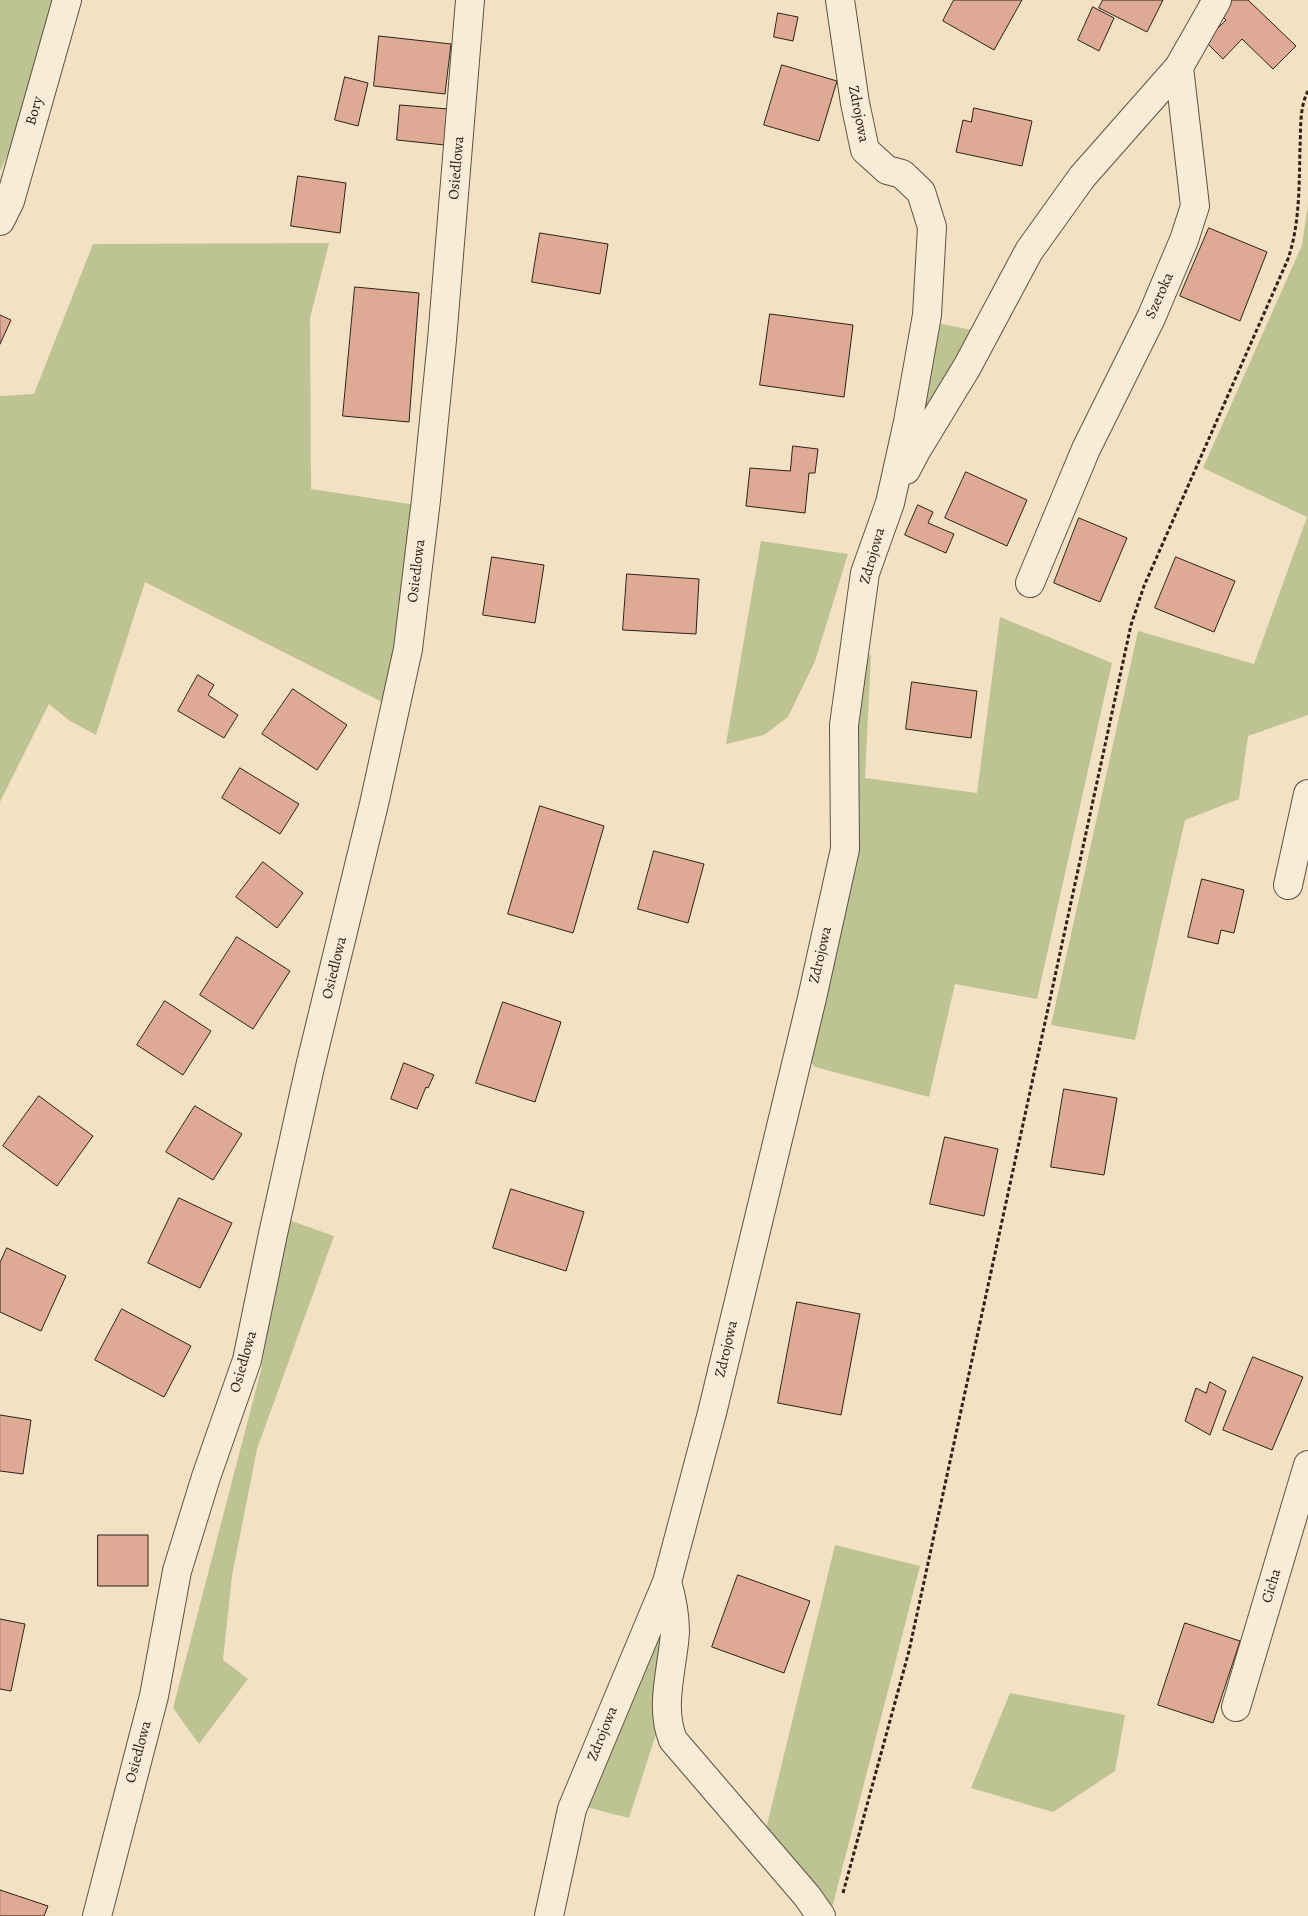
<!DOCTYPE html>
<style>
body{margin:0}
canvas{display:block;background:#f2e2c3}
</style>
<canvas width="1308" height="1916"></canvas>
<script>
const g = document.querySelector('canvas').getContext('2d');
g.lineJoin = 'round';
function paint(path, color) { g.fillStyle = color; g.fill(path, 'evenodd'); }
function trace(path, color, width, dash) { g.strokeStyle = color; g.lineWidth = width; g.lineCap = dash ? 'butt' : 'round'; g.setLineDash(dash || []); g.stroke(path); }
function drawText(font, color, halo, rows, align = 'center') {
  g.font = font + ' Alegreya,serif'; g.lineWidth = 4; g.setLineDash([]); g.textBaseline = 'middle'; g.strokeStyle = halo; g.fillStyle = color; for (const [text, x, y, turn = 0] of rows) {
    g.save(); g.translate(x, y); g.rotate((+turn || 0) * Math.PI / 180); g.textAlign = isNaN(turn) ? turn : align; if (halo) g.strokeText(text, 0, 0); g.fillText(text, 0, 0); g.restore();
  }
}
paint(new Path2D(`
 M 0,0 L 54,0 L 22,124 L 0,171 Z
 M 1308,204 L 1308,715 L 1248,736 L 1239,799 L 1185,820 L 1135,1040 L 1051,1025 L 1138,631 L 1254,664 L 1307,517 L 1203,468 L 1302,245 Z
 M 329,243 L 310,318 L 311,489 L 416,505 L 386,704 L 145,582 L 96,735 L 70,721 L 49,704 L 0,802 L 0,396 L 34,394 L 93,244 Z
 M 936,323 L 972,330 L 926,416 L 918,414 Z
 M 761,541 L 848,554 L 815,661 L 788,717 L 764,735 L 726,744 Z
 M 1000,617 L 1112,663 L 1037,999 L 955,984 L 929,1097 L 815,1067 L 807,1057 L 860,667 L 871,654 L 865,778 L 977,793 Z
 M 286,1219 L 334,1236 L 257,1449 L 232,1576 L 223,1660 L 248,1679 L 199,1744 L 173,1708 L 261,1370 Z
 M 835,1545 L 920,1566 L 830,1916 L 765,1833 Z
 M 663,1632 L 658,1728 L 629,1818 L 582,1806 L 654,1633 Z
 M 1010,1693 L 1125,1715 L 1115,1771 L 1053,1812 L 971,1788 Z`), '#bdc392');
const building = new Path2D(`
 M 954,0 L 1022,0 L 994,50 L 943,21 Z
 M 1103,0 L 1163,0 L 1147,32 L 1099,8 Z
 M 1232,0 L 1248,0 L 1296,46 L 1273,69 L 1242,39 L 1223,59 L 1205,41 L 1226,20 L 1219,13 Z
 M 1093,7 L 1114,18 L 1099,51 L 1078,40 Z
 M 778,13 L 798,17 L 793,41 L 774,37 Z
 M 379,36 L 451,44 L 445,94 L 374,86 Z
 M 782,65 L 837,81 L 819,141 L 764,125 Z
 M 345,77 L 368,83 L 358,126 L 335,120 Z
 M 400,105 L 448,109 L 445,145 L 397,140 Z
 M 974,108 L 1032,121 L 1022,166 L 956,152 L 963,120 L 971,122 Z
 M 298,176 L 346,183 L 340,233 L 291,226 Z
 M 1209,228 L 1267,252 L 1240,321 L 1180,296 Z
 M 540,233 L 608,244 L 600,294 L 532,282 Z
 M 355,287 L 419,293 L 409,422 L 343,416 Z
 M 770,314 L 853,325 L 844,397 L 760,385 Z
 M 0,315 L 11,320 L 0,344 Z
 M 793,446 L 818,449 L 815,473 L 809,473 L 805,513 L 746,506 L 750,468 L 790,471 Z
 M 966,472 L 1027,500 L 1007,546 L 945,518 Z
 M 918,505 L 933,512 L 928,523 L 954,534 L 946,553 L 905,535 Z
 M 1079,518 L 1127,538 L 1100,602 L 1054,583 Z
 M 492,557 L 544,565 L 535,623 L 483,615 Z
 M 1176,557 L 1235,581 L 1214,632 L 1155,608 Z
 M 627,574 L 699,579 L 696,634 L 623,630 Z
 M 198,675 L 214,685 L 208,695 L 238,715 L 224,738 L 178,711 Z
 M 912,682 L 977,691 L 971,738 L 906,729 Z
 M 293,689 L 347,725 L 317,770 L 262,734 Z
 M 240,768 L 299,804 L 280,834 L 222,798 Z
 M 540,806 L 604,826 L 573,933 L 508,914 Z
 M 654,851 L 704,864 L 688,923 L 638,909 Z
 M 263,862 L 303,893 L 277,928 L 236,897 Z
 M 1202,879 L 1244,890 L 1234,933 L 1221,930 L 1218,944 L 1188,937 Z
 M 237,937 L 290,971 L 253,1029 L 200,995 Z
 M 165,1001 L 211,1031 L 183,1075 L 137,1045 Z
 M 503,1002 L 561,1022 L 535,1102 L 476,1083 Z
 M 404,1063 L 434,1075 L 428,1088 L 426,1087 L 417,1109 L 391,1099 Z
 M 1064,1089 L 1117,1098 L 1104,1175 L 1051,1167 Z
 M 39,1096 L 93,1136 L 57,1186 L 3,1146 Z
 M 195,1106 L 242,1134 L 213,1180 L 166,1152 Z
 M 945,1137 L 998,1149 L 984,1216 L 930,1204 Z
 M 511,1189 L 584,1212 L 566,1271 L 493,1248 Z
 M 179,1198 L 232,1223 L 200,1288 L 148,1263 Z
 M 7,1248 L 66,1276 L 41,1331 L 0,1312 L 0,1263 Z
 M 797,1302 L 860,1314 L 841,1415 L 778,1403 Z
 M 122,1309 L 191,1346 L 164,1397 L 95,1360 Z
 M 1253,1357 L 1303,1377 L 1272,1450 L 1223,1430 Z
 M 1210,1382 L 1226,1391 L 1210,1435 L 1185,1421 L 1196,1388 L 1206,1393 Z
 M 0,1415 L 31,1420 L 23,1474 L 0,1471 Z
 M 98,1535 L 148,1535 L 148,1586 L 98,1586 Z
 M 738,1575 L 810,1601 L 784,1673 L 712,1647 Z
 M 0,1619 L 25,1624 L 11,1691 L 0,1689 Z
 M 1185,1623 L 1240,1641 L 1213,1723 L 1158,1705 Z
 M 0,1890 L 48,1906 L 44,1916 L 0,1916 Z`);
paint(building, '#deaa96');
trace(building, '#2c2216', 1);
const minor = new Path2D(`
 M 0,221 L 10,201 L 67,0
 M 906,470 L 916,451 L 967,367 L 1029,251 L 1082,177 L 1179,67
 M 1030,583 L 1086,449 L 1151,318 L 1184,240 L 1195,206 L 1179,67 L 1217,0
 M 1288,885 L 1308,794
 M 667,1582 C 672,1599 675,1614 675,1632 C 673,1667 659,1706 673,1740 L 807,1896 L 821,1916
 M 1236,1707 L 1308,1465
 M 97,1916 L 154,1696 L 177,1571 L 206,1477 L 247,1360 L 273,1234 L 310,1067 L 374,804 L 408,649 L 426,500 L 442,340 L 470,0
 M 549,1916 L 572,1809 L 667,1582 L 712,1413 L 812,998 L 845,849 L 844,725 L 865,573 L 890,503 L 908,422 L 927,315 L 932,227 L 921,192 L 902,174 L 887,170 L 865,150 L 855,103 L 840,0`);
trace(minor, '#5e5241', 30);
trace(new Path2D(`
 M 843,1893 L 909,1651 L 1131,625 L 1144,586 L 1288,259 C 1300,223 1299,186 1300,148 C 1301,130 1299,108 1308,91`), '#2c2216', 3, [4, 2.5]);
trace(minor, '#f7ecd8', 28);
drawText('15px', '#2c2216', '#f7ecd8', [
 ["Bory",35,111,-74],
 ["Zdrojowa",858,114,79],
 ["Osiedlowa",457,168,-85],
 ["Szeroka",1160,296,-66],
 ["Zdrojowa",873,556,-74],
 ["Osiedlowa",417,571,-83],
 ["Zdrojowa",821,955,-77],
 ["Osiedlowa",335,968,-76],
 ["Zdrojowa",727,1349,-77],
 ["Osiedlowa",244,1362,-74],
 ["Cicha",1272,1586,-73],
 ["Zdrojowa",603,1734,-68],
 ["Osiedlowa",139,1752,-75]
]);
</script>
